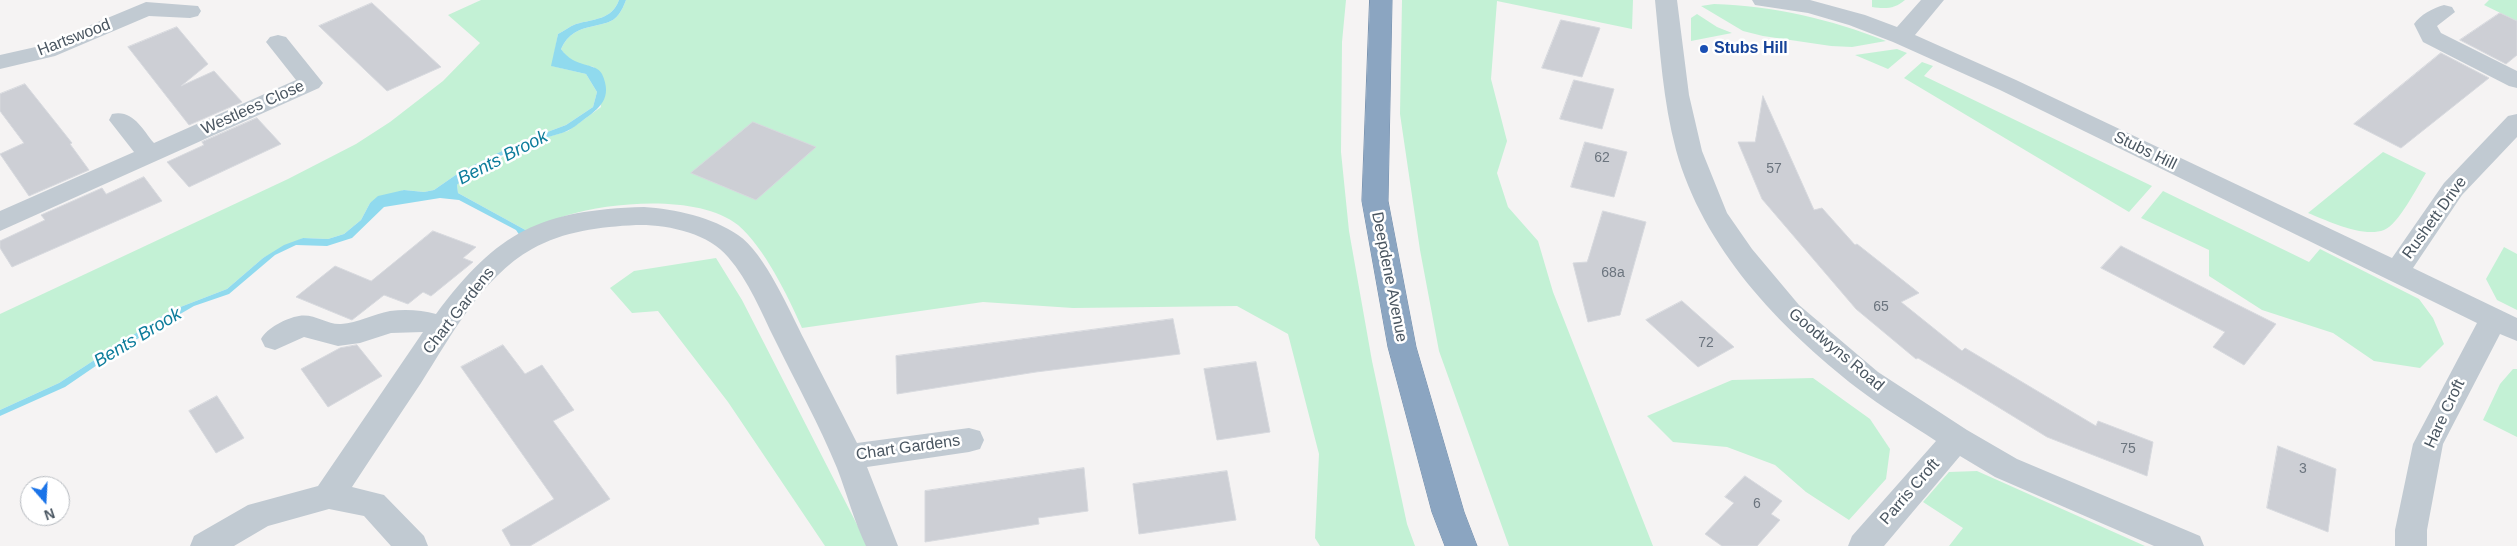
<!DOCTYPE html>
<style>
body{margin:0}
#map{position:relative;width:2517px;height:546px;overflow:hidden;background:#f5f3f3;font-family:Helvetica,sans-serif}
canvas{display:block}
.north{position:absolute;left:20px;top:476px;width:50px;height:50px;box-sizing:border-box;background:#fff;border:1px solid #b7bbc0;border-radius:50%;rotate:161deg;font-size:14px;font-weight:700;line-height:20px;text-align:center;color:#4a5661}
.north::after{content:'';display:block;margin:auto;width:18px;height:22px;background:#1a73e8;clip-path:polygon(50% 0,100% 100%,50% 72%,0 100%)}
</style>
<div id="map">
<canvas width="2517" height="546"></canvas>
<div class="north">N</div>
</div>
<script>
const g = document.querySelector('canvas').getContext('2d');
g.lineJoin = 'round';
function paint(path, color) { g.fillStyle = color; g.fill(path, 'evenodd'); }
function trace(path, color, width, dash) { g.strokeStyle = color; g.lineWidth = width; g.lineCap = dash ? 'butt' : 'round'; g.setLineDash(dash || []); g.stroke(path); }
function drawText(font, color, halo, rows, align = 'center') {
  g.font = font + ' Helvetica,sans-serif'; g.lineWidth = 5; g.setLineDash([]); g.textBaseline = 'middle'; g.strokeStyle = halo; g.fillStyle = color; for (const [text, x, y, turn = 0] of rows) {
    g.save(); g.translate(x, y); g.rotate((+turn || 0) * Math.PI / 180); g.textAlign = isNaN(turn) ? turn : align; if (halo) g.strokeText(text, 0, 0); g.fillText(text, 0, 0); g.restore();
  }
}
paint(new Path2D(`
 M 481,0 L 619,0 C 612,20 593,19 576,24 C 570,26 564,31 558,34 L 552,66 L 586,74 L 597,92 L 593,107 L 566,125 L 518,143 L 460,172 L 434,190 L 424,192 L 404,190 L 370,203 L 361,220 L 344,234 L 328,239 L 303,238 L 263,258 L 227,289 L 170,311 L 59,383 L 0,410 L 0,314 L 288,179 L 356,144 L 390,122 L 443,81 L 480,43 L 448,15 Z
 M 626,0 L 1346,0 L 1342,42 L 1341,152 L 1349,231 L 1372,361 L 1407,524 L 1415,546 L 1320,546 L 1315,538 L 1319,454 L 1288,334 L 1237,306 L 1073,308 L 983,302 L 802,328 C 788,296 764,247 738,225 C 699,194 612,202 568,215 C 554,219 542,227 529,232 L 458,193 L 457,185 L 466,175 L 534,141 L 568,131 L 601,107 L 594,67 C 579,64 570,63 561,49 C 575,18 607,32 619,14 C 622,10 624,5 626,0 Z
 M 1402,0 L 1633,0 L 1632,29 L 1497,1 L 1491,79 L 1507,141 L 1497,173 L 1508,207 L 1538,241 L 1553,292 L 1653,546 L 1509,546 L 1439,351 L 1420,250 L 1400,114 Z
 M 1872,0 L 1905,0 C 1895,9 1885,9 1872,7 Z
 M 2489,0 L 2517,0 L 2517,21 L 2484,5 Z
 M 1714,4 C 1774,6 1830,19 1886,41 L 1852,47 L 1831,46 L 1763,36 L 1743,31 L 1701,6 Z
 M 1697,14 L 1717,27 L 1732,33 L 1691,41 L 1691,18 Z
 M 1897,49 L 1907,53 L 1888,69 L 1855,55 Z
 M 1922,62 L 1933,66 L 1924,76 L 2152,186 L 2129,212 L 1904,78 Z
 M 2383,152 L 2426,173 C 2417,187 2399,224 2384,230 C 2363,238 2328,221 2308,213 Z
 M 2163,191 L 2309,262 L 2320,249 L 2419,299 L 2433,318 L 2444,344 L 2420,368 L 2374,361 L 2333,333 L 2262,310 L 2209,276 L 2209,250 L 2141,218 Z
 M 2504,247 L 2517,254 L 2517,310 L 2497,300 L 2486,279 Z
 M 716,258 L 742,300 L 868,546 L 825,546 L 728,402 L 658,311 L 632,313 L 610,288 L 634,271 Z
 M 2513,369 L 2517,369 L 2517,437 L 2483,420 L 2500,384 Z
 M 1813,378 L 1870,419 L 1890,449 L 1886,479 L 1849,520 L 1806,492 L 1775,465 L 1727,447 L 1673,442 L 1647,416 L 1732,380 Z
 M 1977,471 L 2145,546 L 1949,546 L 1963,528 L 1923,502 L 1949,472 Z`), '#c3f1d5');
paint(new Path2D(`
 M 619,0 L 626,0 C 624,5 622,10 619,14 C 607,32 575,18 561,49 C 575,69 596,62 602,74 C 613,98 600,108 582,121 C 578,124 572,129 567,131 C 556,136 544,137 533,141 C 510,151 474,167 457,185 L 458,193 L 529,232 L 520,236 L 516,230 L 459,200 L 440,198 L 384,207 L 352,238 L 327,246 L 296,245 L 275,255 L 229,294 L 194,306 L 125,346 L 65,387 L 0,416 L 0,410 L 59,383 L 170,311 L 227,289 L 263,258 L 284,245 L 303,238 L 328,239 L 344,234 L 361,220 L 370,203 L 378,196 L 404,190 L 424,192 L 434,190 L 460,172 L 518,143 L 566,125 L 593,107 L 597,92 L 586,74 L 551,66 L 558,34 C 564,31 570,26 576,24 C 593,19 612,20 619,0 Z`), '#90daee');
const building = new Path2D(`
 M 372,3 L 441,67 L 387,91 L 319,26 Z
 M 2500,13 L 2517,21 L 2517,55 L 2506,64 L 2460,40 Z
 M 1561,20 L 1600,28 L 1582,77 L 1542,68 Z
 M 177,27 L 208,64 L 181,86 L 214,71 L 242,102 L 189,125 L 128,47 Z
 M 2441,53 L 2489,78 L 2401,148 L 2354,124 Z
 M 1574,80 L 1614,89 L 1602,129 L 1560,119 Z
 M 25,84 L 72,143 L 70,144 L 89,170 L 29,196 L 0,154 L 24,143 L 0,111 L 0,94 Z
 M 1763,96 L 1814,210 L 1822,208 L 1855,245 L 1857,244 L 1919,293 L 1901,302 L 1962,351 L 1965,348 L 2096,426 L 2098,421 L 2153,442 L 2147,476 L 2047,437 L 1918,358 L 1916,359 L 1856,309 L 1762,199 L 1738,142 L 1755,142 Z
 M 257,118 L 281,144 L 189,187 L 167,162 L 204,145 L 202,142 Z
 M 753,122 L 816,147 L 756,200 L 691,173 Z
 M 1585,142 L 1627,152 L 1614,197 L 1571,187 Z
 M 144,177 L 162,201 L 12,267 L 0,248 L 0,241 L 45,220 L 41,215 L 102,188 L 106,194 Z
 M 1603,211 L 1646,222 L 1620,315 L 1588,322 L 1573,263 L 1587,262 Z
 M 433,231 L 476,247 L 463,258 L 473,262 L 431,296 L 423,292 L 408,304 L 384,295 L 352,320 L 296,297 L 335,266 L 371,281 Z
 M 2121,246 L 2228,300 L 2276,324 L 2244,365 L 2213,347 L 2225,332 L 2101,268 Z
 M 1682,301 L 1734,347 L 1698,367 L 1646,320 Z
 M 1173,319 L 1180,354 L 1036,372 L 897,394 L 896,356 Z
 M 357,345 L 382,376 L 328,407 L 301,369 L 340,348 Z
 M 503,345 L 525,374 L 542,365 L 574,410 L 553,421 L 610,499 L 530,546 L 511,546 L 502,530 L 554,499 L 461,367 Z
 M 1256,362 L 1270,432 L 1217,440 L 1204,369 Z
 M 217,396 L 244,438 L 216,453 L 189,411 Z
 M 2278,446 L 2336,469 L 2328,532 L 2267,508 Z
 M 1084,468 L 1088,511 L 1038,518 L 1039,524 L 925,542 L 925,491 Z
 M 1227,471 L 1236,520 L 1139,534 L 1133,484 Z
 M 1745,476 L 1782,501 L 1771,514 L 1780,520 L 1757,546 L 1722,546 L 1705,534 L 1734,503 L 1725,497 Z`);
paint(building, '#cdcfd5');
trace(building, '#d7d9de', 1);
const highway = new Path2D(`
 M 1370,0 L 1392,0 L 1388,201 L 1416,347 L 1464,512 L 1477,546 L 1445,546 L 1432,512 L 1388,347 L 1362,201 Z`);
trace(highway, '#7690ad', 1);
paint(new Path2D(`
 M 1655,0 L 1677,0 L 1689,95 L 1702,151 L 1727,213 L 1752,249 L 1799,305 L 1878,372 L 1967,430 L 2017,459 L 2200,536 L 2204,546 L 2154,546 L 1995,477 L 1960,456 L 1884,546 L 1848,546 L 1852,536 L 1936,441 C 1910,424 1882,407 1857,388 C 1779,327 1703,248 1676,150 C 1663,101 1660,50 1655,0 Z
 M 1752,0 L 1810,0 L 1865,15 L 1897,27 L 1921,0 L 1944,0 L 1915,35 L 2016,80 L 2392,258 L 2444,183 L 2508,116 L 2517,114 L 2517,137 L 2462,195 L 2413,268 L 2517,318 L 2517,341 L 2500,334 L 2443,444 L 2427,530 L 2427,546 L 2395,546 L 2395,530 L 2413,444 L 2477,323 L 2000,90 L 1893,42 L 1849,25 L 1808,13 L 1755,5 Z
 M 146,2 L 198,6 L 201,11 L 198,16 L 190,18 L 149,16 L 55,56 L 0,69 L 0,55 L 40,46 Z
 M 2444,5 L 2452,7 L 2455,12 L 2437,26 L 2441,33 L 2517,71 L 2517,88 L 2509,86 L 2423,42 L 2414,24 C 2420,15 2433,8 2444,5 Z
 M 278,35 L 286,37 L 319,78 L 323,83 L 319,88 L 0,231 L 0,211 L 134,152 L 109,120 L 112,114 C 133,109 142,129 154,143 L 296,80 L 266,42 L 270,37 Z
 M 644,207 C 675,209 712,217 738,235 C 765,253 790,312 805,341 C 822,375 840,409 857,443 L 969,428 L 980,431 L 984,440 L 980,449 L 969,452 L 867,467 L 898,546 L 866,546 C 854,521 847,494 837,468 C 819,424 796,383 775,340 C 761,312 749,281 728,257 C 709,233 666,224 636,225 C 600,227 564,231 532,249 C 482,277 451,336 421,383 C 398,417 375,452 352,487 L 384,495 L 424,536 L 428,546 L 391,546 L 364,516 L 329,509 L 268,526 L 234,546 L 190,546 L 194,536 L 248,505 L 318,486 L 423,332 L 391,333 L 360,343 L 338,346 L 304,337 L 275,350 L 265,347 L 261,339 C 267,328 286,318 299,316 C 314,313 327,325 341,324 C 358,323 373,314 390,311 C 405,309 422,310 436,314 C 498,231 541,210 644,207 Z`), '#c1cad2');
paint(highway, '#8ba5c1');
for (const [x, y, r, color] of [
 [1704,49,5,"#1a4fb4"]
]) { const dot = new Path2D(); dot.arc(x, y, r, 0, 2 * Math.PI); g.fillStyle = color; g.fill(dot); trace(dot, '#fff', 2); }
drawText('14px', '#6b747e', null, [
 ["62",1602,158],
 ["57",1774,169],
 ["68a",1613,273],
 ["65",1881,307],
 ["72",1706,343],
 ["75",2128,449],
 ["3",2303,469],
 ["6",1757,504]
]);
drawText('16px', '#4a5661', '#fff', [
 ["Hartswood",74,38,-21],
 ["Westlees Close",253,108,-24],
 ["Stubs Hill",2145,151,26],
 ["Rushett Drive",2435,218,-54],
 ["Deepdene Avenue",1389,277,79],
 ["Chart Gardens",459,311,-52],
 ["Goodwyns Road",1836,350,40],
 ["Hare Croft",2445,414,-65],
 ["Chart Gardens",908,448,-8],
 ["Parris Croft",1910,492,-49]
]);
drawText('bold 16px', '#164399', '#fff', [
 ["Stubs Hill",1714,49]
], 'left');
drawText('italic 18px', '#0c7c9b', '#fff', [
 ["Bents Brook",503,158,-27],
 ["Bents Brook",138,338,-31]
]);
</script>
